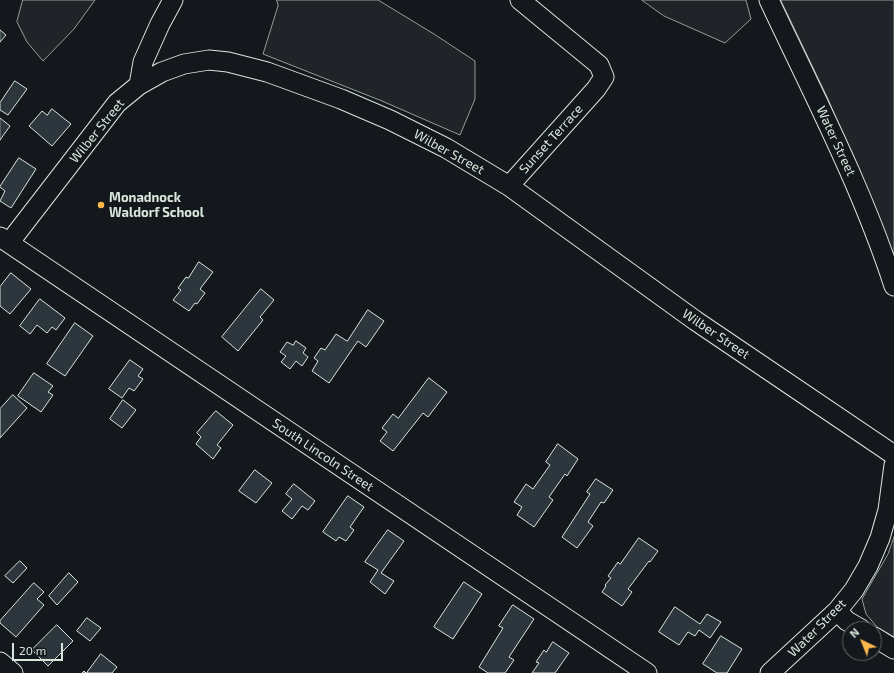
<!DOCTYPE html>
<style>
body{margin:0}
#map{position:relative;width:894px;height:673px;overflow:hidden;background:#14181c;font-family:"Exo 2",sans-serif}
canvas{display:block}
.north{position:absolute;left:842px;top:621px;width:40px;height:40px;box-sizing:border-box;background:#14181c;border:1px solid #626a69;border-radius:50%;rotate:317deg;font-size:11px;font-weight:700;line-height:16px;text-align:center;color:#d8e6dc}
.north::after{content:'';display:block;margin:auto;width:14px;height:18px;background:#ffb74d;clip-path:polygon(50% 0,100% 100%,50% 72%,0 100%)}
.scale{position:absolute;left:12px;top:643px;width:51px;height:18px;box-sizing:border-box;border:2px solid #d8e6dc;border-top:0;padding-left:5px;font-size:12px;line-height:14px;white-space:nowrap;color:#d8e6dc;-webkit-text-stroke:3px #14181c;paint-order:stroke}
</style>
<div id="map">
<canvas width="894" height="673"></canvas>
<div class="north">N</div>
<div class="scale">20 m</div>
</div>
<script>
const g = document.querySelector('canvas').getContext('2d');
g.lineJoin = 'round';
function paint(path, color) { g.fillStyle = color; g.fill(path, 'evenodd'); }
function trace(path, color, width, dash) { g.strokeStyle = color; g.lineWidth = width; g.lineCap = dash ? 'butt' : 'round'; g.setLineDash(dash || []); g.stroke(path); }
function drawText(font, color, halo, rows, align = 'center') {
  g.font = font + ' "Exo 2",sans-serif'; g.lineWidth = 3; g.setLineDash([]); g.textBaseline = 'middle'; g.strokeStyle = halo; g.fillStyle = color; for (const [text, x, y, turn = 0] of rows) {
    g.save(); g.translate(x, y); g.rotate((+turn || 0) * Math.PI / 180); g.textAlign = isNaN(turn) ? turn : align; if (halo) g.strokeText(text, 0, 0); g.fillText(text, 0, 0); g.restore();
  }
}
const green = new Path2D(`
 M 23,0 L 95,0 L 74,29 L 43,61 L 27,42 L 17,22 Z
 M 277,0 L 378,0 L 434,34 L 475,61 L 475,99 L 460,135 L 382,101 L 263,54 L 278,6 Z
 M 642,0 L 746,0 L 751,19 L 725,43 L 664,16 Z
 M 781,0 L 894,0 L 894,259 L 828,99 Z
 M 894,537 L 894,637 L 877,627 L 866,614 L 862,599 L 888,554 Z`);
paint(green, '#202428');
trace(green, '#939e99', 1);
const building = new Path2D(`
 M 0,30 L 6,35 L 0,42 Z
 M 15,81 L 27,89 L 8,115 L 0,110 L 0,103 Z
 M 52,109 L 71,124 L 52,146 L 29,126 L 42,111 L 47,115 Z
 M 0,118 L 10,126 L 0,140 Z
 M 19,158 L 36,169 L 11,208 L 0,201 L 5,191 L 0,187 Z
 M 199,262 L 213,272 L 200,289 L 205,293 L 197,304 L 195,303 L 189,311 L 173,300 L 181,290 L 178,288 L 186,277 L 188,278 Z
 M 11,273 L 31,289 L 10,314 L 0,306 L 0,287 Z
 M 261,289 L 274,300 L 260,317 L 263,320 L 238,351 L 222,337 Z
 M 40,299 L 65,318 L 56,330 L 52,327 L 47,333 L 37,325 L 30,334 L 20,326 Z
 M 368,310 L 384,321 L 366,347 L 358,341 L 329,383 L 312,371 L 318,361 L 314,358 L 321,348 L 325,350 L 336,334 L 347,341 Z
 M 75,323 L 93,336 L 65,376 L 47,364 Z
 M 296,341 L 306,348 L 303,353 L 308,357 L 302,366 L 296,361 L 290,369 L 281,362 L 286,356 L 280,352 L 287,342 L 293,345 Z
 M 130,360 L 143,369 L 138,376 L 143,379 L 134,391 L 129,388 L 122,398 L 109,389 Z
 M 34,373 L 53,386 L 48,392 L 53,395 L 41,412 L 18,396 Z
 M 429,378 L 447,392 L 428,417 L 423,413 L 393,451 L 380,441 L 387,432 L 382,428 L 393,414 L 398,418 Z
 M 13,395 L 27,408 L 0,438 L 0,409 Z
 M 123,400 L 136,410 L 122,428 L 110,419 Z
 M 216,411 L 233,425 L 217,445 L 221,448 L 213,459 L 196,444 L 201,437 L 197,433 Z
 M 558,444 L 578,459 L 567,476 L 565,474 L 549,497 L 553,500 L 534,527 L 517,515 L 522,507 L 514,502 L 526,484 L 533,489 L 550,465 L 546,462 Z
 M 255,470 L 272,483 L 256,503 L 239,491 Z
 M 596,479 L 613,490 L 604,503 L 601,502 L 588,522 L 593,526 L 577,548 L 562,537 L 590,494 L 587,492 Z
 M 294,484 L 315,501 L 308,510 L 302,506 L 292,519 L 282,511 L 292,499 L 286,494 Z
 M 348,496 L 364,507 L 350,527 L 354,530 L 346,541 L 339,537 L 336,541 L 323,532 Z
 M 388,530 L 404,541 L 381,573 L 394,581 L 385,594 L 370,582 L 378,570 L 365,562 Z
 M 639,538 L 658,551 L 650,562 L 649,561 L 628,589 L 632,592 L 622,606 L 602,592 L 606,586 L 605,585 L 611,578 L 608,576 L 618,562 L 620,564 Z
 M 20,561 L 27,568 L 13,583 L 5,576 Z
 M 69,573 L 78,582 L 57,605 L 49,596 Z
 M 464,582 L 482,594 L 453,639 L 434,627 Z
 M 34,583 L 44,592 L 37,599 L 44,605 L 16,637 L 0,623 L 0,621 Z
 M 513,605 L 534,619 L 509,657 L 514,660 L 505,673 L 488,673 L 479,667 L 503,628 L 499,626 Z
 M 675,607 L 700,624 L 707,614 L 721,622 L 710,638 L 699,630 L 695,636 L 688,632 L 679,645 L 659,632 Z
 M 87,618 L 101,628 L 90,641 L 77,631 Z
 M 57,625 L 73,641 L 48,666 L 32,650 Z
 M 721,636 L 742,649 L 727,673 L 717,673 L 703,664 Z
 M 553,642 L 569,653 L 555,673 L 532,673 L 539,663 L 536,662 L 544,650 L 546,652 Z
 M 101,654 L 117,667 L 112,673 L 82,673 L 84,671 L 86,673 Z`);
paint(building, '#2c363c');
trace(building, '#d8e6dc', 1);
const minor = new Path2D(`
 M 769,0 C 813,94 862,187 894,286
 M 139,85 L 143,62 L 160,24 L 173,0
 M 509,186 L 596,89 L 604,77 L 599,65 L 520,0
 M 0,237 L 647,673
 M 9,243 L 117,103 L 139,85 L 162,72 L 184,64 L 209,60 L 228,62 L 267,72 L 341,99 L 390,120 L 446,148 L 509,186 L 696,321 L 894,455
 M 837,611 L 847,621 L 861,629
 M 874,637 L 894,649
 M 0,662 L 13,673
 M 770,673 L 837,611 L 854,590 L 868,566 L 880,538 L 888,510 L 894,465`);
trace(minor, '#d8e6dc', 21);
trace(minor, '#14181c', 19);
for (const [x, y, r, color] of [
 [101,205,4,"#ffb74d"]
]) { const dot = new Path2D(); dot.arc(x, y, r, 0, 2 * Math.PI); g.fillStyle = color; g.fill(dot); trace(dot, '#14181c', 1.5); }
drawText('13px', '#d8e6dc', '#14181c', [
 ["Wilber Street",97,131,-51],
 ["Sunset Terrace",551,139,-48],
 ["Water Street",836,141,65],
 ["Wilber Street",449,152,29],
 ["Wilber Street",716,334,34],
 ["South Lincoln Street",323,455,34],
 ["Water Street",817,628,-45]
]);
drawText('bold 13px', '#d8e6dc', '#14181c', [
 ["Monadnock",109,198],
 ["Waldorf School",109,213]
], 'left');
</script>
